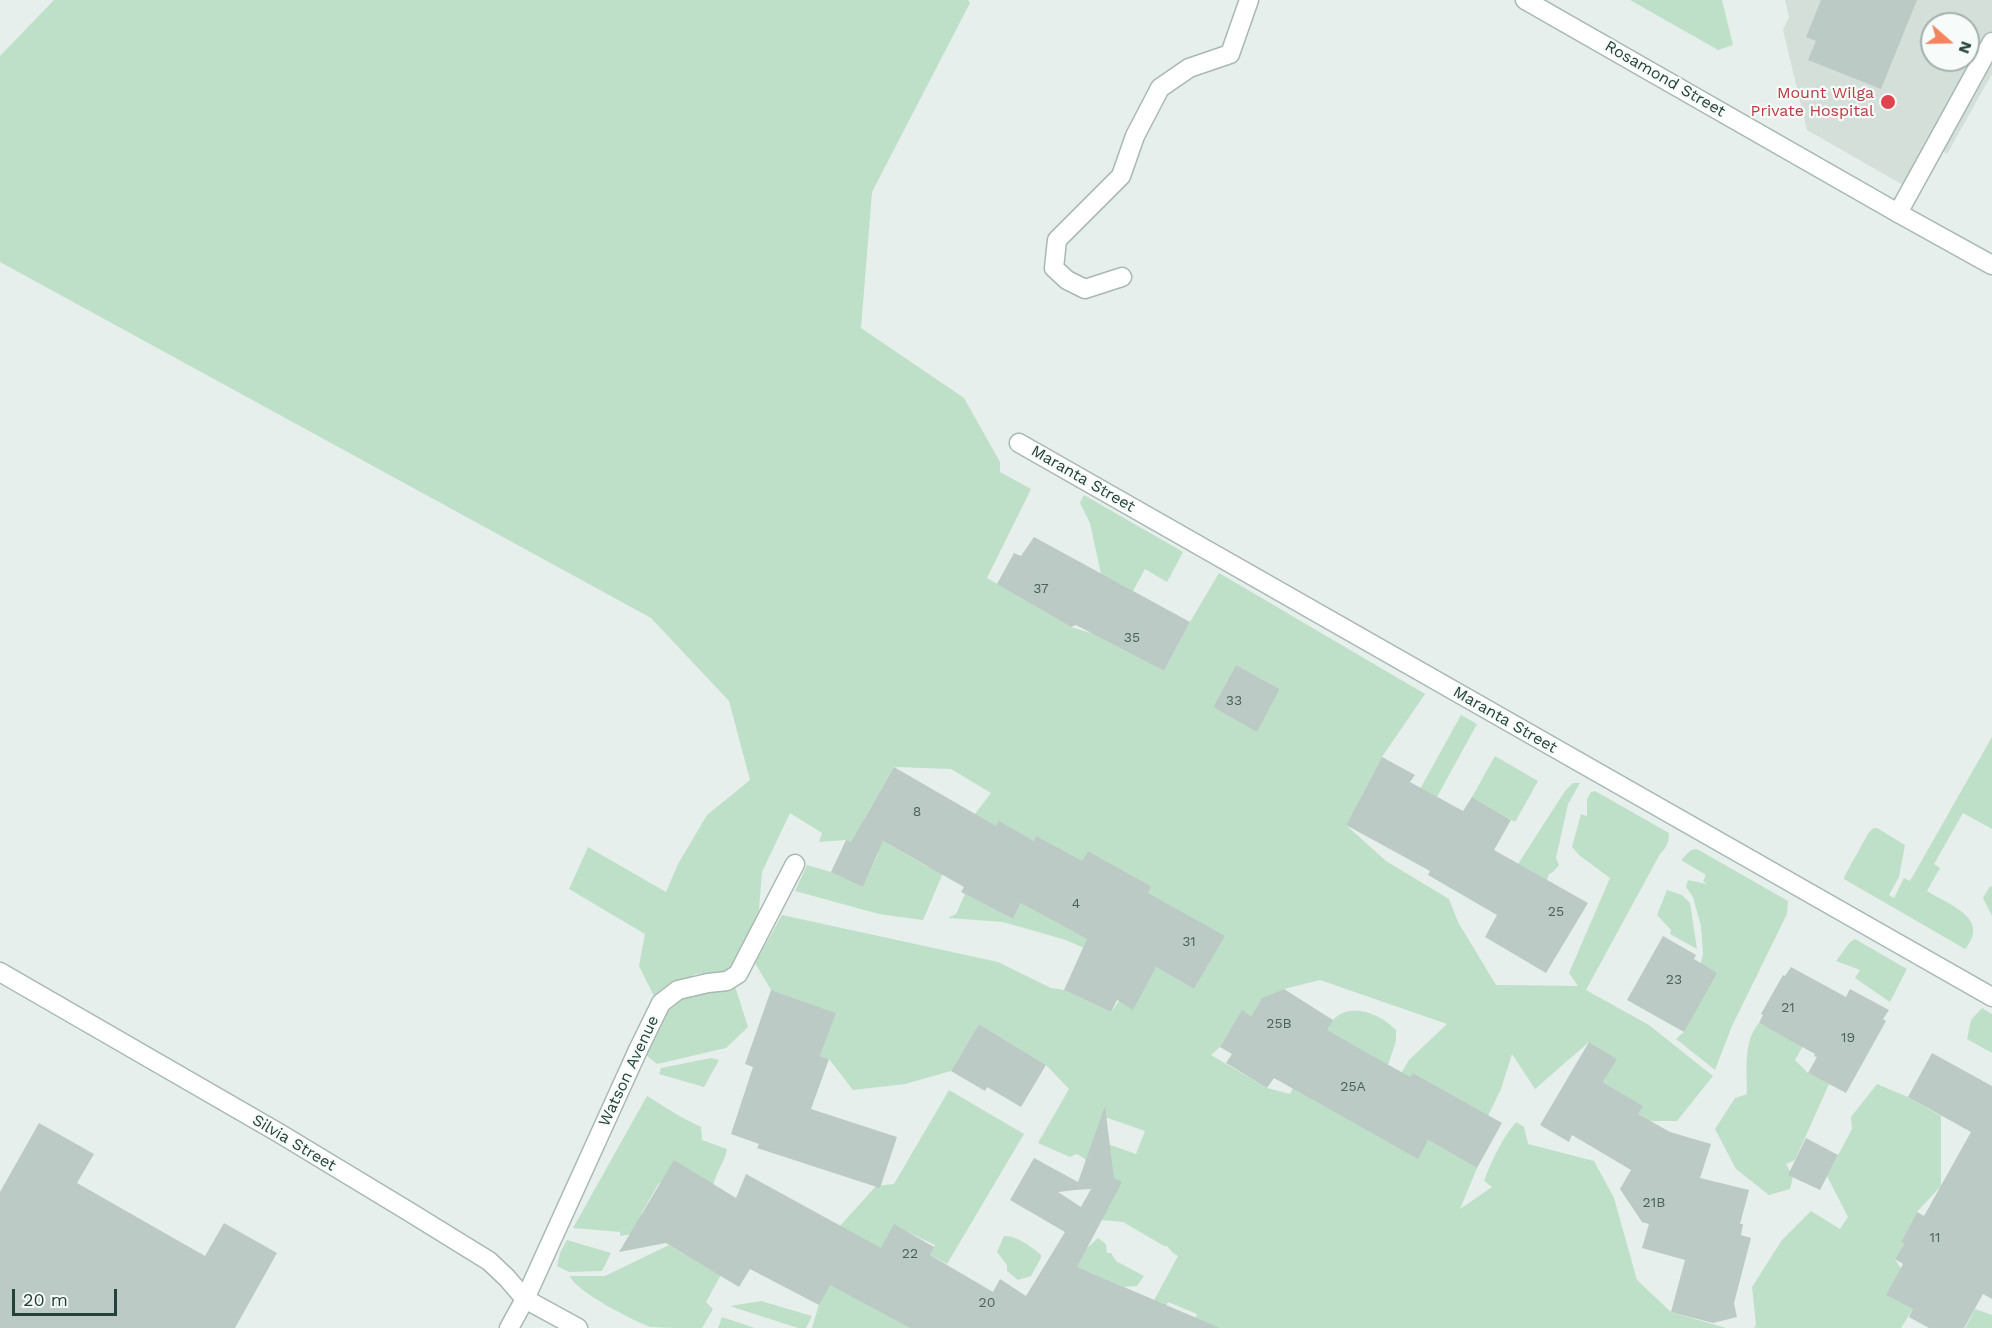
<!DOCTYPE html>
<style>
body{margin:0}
#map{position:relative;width:1992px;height:1328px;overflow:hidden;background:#e6efeb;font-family:"Work Sans",sans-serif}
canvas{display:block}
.north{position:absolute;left:1920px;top:12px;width:60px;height:60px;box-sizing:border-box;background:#f7fbf9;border:2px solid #a3b1ad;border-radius:50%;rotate:110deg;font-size:16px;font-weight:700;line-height:24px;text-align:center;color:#24423a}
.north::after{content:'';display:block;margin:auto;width:21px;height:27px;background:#f4845f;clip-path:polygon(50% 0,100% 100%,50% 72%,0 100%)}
.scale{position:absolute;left:12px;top:1289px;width:105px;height:27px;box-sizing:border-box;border:3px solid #24423a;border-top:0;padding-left:8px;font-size:18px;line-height:21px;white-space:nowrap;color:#24423a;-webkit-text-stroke:4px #f7fbf9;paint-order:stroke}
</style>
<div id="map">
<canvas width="1992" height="1328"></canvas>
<div class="north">N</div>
<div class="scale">20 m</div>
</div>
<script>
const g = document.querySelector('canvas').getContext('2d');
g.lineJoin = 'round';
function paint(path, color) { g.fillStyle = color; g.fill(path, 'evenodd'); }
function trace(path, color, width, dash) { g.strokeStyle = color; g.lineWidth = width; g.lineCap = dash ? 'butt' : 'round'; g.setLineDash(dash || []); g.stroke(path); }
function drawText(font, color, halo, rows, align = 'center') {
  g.font = font + ' "Work Sans",sans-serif'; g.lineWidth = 4.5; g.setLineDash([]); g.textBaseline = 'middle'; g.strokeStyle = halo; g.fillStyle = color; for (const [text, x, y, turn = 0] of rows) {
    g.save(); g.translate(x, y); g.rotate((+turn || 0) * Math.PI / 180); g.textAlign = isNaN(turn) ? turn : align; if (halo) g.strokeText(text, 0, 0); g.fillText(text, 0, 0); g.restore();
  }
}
paint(new Path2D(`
 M 1785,0 L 1992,0 L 1992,74 L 1947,154 L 1941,150 L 1917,193 L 1807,130 L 1783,30 L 1789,17 ZM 1932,24 L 1968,24 L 1968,60 L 1932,60 Z`), '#d4dfda');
paint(new Path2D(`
 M 54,0 L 968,0 L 970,3 L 872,192 L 861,328 L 964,398 L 1000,462 L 1000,472 L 1031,489 L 987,578 L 1071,627 L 1094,634 L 1164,671 L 1190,622 L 1219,573 L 1425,694 L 1382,757 L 1346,825 L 1386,861 L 1449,899 L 1458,922 L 1496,985 L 1578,986 L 1569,973 L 1610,878 L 1579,855 L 1572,847 L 1581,814 L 1587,816 L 1587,799 L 1591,792 L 1595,791 L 1669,833 C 1669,843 1666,848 1660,854 L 1586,990 L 1649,1025 L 1713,1076 L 1677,1121 L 1650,1121 L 1638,1114 L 1642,1106 L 1603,1082 L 1616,1059 L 1589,1042 L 1535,1089 L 1512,1054 L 1501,1089 L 1488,1116 L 1413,1073 L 1390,1112 L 1381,1107 L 1409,1060 L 1447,1024 L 1320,980 L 1284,989 L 1266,997 L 1263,1001 L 1260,1001 L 1251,1016 L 1242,1011 L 1220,1047 L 1211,1055 L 1267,1088 L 1290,1094 C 1297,1078 1306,1064 1315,1049 C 1321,1040 1326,1028 1333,1020 C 1351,1001 1380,1014 1396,1030 L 1396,1041 L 1388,1065 L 1350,1043 L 1347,1047 L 1336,1042 L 1324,1064 L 1333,1069 L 1316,1101 L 1417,1158 L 1428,1140 L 1477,1168 L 1460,1209 L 1492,1187 L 1484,1181 C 1492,1159 1502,1139 1516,1122 L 1524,1127 L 1528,1144 L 1594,1161 L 1614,1198 L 1637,1280 L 1671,1312 L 1726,1328 L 1203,1328 L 1204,1326 L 1194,1321 L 1197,1314 L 1168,1302 L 1155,1328 L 1139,1328 L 1178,1256 L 1173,1253 L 1167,1246 L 1164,1246 L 1123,1222 L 1101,1220 L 1085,1210 L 1095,1191 L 1102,1188 L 1115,1187 L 1112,1168 L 1100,1169 L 1077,1154 L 1070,1157 L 1038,1143 L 1069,1089 L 1046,1065 L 979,1024 L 951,1071 L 905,1084 L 853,1090 L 829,1059 L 820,1056 L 835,1013 L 771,990 L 755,963 L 782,915 L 998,962 L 1051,988 L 1064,990 L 1111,1012 L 1119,1001 L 1133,1009 L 1140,996 L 1126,987 L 1131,969 L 1066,940 L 1003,922 L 948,918 L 956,914 L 965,894 L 1013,919 L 1041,865 L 1053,871 L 1062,855 L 1049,848 L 1050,844 L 1037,837 L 1034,841 L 999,822 L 976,863 L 954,851 L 975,814 L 991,793 L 951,769 L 894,767 L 864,819 L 880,829 L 876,837 L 928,867 L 934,858 L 946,866 L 923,920 L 879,914 L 795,891 L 807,865 L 831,872 L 863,886 L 878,854 L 846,840 L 819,842 L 822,833 L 790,813 L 762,872 L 758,922 L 743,952 L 728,972 L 695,974 L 655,998 L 639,966 L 645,934 L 569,889 L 588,847 L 666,892 L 678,864 L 707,815 L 750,780 L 729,701 L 651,618 L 0,262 L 0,56 ZM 1236,665 L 1280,689 L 1257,731 L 1213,707 ZM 1088,851 L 1151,886 L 1130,926 L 1119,920 L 1104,948 L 1051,919 ZM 1179,911 L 1224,937 L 1194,989 L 1149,963 ZM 1102,1116 L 1145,1131 L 1136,1154 L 1094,1139 Z
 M 1630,0 L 1722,0 L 1733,45 L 1718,50 Z
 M 1084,495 L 1183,552 L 1167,582 L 1145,569 L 1133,591 L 1101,574 L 1090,523 L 1080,503 Z
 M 1461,715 L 1477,724 L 1437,797 L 1420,789 Z
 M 1992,737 L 1992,829 L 1963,813 L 1934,864 L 1940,868 L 1927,891 C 1947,904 1992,918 1965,949 L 1844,879 L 1844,877 L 1869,832 L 1874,828 L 1877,828 L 1905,845 L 1899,877 L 1889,895 L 1894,898 L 1904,878 L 1910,881 Z
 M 1495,756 L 1538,781 L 1515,822 L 1472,797 Z
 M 1573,783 L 1580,783 L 1568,804 L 1556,858 L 1559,865 L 1553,872 L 1549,874 L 1547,880 L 1518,864 L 1565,791 Z
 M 1697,849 L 1788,901 L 1787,914 L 1732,1026 L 1715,1070 L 1676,1039 L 1684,1032 L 1703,954 L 1701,926 L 1693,897 L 1686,887 L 1688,880 L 1707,884 L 1703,881 L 1706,875 L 1681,860 L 1691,850 Z
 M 1990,886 L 1992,887 L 1992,916 L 1983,898 Z
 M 1667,890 L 1682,895 L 1690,903 L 1697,949 L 1670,934 L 1671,930 L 1657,915 Z
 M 1855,939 L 1907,969 L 1890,1002 L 1855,978 L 1860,970 L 1836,961 L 1850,942 Z
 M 735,986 L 748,1027 L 726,1048 L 657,1064 L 642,1052 C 648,1040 659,1015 667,1006 C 682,992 715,989 735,986 Z
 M 1982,1008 L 1992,1014 L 1992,1053 L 1967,1039 L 1971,1020 Z
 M 1759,1023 L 1782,1035 L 1807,1039 L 1795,1060 L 1808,1073 L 1829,1084 L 1795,1160 L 1786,1164 L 1793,1176 L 1790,1189 L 1769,1195 L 1736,1169 L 1715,1129 L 1735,1098 L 1747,1094 C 1747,1071 1743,1041 1759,1023 Z
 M 711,1058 L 719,1060 L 704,1087 L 659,1074 L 661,1068 Z
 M 1877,1084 L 1908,1097 L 1941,1116 L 1941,1186 L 1917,1212 L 1901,1242 L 1904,1244 L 1895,1259 L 1901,1269 L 1887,1295 L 1913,1309 L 1901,1328 L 1754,1328 L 1756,1325 L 1752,1287 L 1782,1240 L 1811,1211 L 1840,1229 L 1848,1217 L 1827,1176 L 1852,1129 L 1851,1117 Z
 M 949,1090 L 1024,1134 L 947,1264 L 930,1255 L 935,1245 L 906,1231 L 910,1325 L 909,1328 L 812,1328 L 819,1304 L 852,1233 L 840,1226 L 876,1186 L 894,1184 Z
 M 647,1096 L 681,1117 L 701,1127 L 702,1140 L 727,1149 C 725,1162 715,1173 713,1187 L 659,1183 L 641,1214 L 646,1232 L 620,1236 L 620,1232 L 573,1228 Z
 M 1004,1236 C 1016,1235 1032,1247 1041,1255 L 1041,1258 L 1031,1276 L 1018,1280 L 1007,1271 L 1007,1265 L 997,1252 Z
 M 1098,1238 L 1106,1244 L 1107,1253 L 1111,1253 L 1116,1261 L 1144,1276 L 1137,1286 L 1124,1287 L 1089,1272 L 1061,1297 L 1086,1249 Z
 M 567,1240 L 611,1253 L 602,1271 L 569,1272 L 557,1266 L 560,1253 Z
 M 691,1244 L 722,1273 L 706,1302 L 713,1309 L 702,1328 C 688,1328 664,1328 651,1327 C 635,1322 575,1291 570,1276 L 605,1276 L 669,1245 L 684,1254 Z
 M 761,1301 L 812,1316 L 806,1328 L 798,1328 L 730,1306 Z
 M 1975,1309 L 1992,1315 L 1992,1328 L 1965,1328 Z
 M 722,1317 L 755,1328 L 718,1328 Z`), '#bfe0c8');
paint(new Path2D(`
 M 1821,0 L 1917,0 L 1881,89 L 1808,60 L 1816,41 L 1806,37 Z
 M 1034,537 L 1190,622 L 1164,671 L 1076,625 L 1071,627 L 997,584 L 1014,553 L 1021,556 Z
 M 1236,665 L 1280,689 L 1257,732 L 1213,707 Z
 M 1382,757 L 1415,775 L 1410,782 L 1463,811 L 1472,797 L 1511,820 L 1494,850 L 1588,903 L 1546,973 L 1485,937 L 1497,915 L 1428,875 L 1430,871 L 1346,825 Z
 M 894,767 L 996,826 L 999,821 L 1034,841 L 1036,836 L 1082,861 L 1088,851 L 1151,886 L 1148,893 L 1225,936 L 1194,989 L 1156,967 L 1133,1010 L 1117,1000 L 1111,1012 L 1064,990 L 1087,939 L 1021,903 L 1013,919 L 961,892 L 964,887 L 883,841 L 863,887 L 831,872 L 846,840 L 851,842 Z
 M 1663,936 L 1696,955 L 1694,959 L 1717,973 L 1684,1032 L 1627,1000 Z
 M 1791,967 L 1846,997 L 1850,989 L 1889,1010 L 1883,1019 L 1886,1021 L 1846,1093 L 1808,1073 L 1817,1057 L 1814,1056 L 1815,1054 L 1759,1023 L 1763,1015 L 1761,1014 L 1783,975 L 1785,976 Z
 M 1284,989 L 1333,1020 L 1327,1030 L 1410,1077 L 1413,1073 L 1502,1123 L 1477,1168 L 1428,1140 L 1418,1159 L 1274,1078 L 1267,1088 L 1226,1063 L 1232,1054 L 1220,1047 L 1242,1010 L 1251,1016 L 1262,998 Z
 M 771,990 L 836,1013 L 820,1056 L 829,1059 L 811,1109 L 897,1137 L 880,1188 L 757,1148 L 759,1144 L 731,1134 L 753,1067 L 745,1064 Z
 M 979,1024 L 1046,1065 L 1021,1107 L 987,1087 L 985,1091 L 951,1071 Z
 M 1589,1042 L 1617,1059 L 1603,1082 L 1643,1106 L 1638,1114 L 1670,1132 L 1711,1144 L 1700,1178 L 1749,1190 L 1740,1224 L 1743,1224 L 1741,1235 L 1751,1238 L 1734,1303 L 1737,1317 L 1713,1323 L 1671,1312 L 1685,1260 L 1642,1248 L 1649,1224 L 1642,1222 L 1620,1189 L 1631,1170 L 1572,1135 L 1569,1142 L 1540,1125 Z
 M 1932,1053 L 1992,1086 L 1992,1299 L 1983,1294 L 1964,1328 L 1929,1328 L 1909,1317 L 1913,1309 L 1886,1295 L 1903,1264 L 1895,1259 L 1904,1244 L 1901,1242 L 1917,1212 L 1924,1216 L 1971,1132 L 1908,1097 Z
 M 1105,1106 L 1114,1178 L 1122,1182 L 1077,1267 L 1220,1328 L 910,1328 L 830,1285 L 819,1305 L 750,1269 L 739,1287 L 666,1243 L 619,1252 L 674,1160 L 736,1198 L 746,1174 L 881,1248 L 894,1224 L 934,1247 L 930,1255 L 993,1292 L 1000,1279 L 1026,1296 L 1065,1232 L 1010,1200 L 1034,1158 L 1078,1182 ZM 1091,1189 L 1081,1207 L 1058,1192 L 1075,1190 Z
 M 39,1123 L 94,1154 L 77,1183 L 205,1256 L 224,1223 L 277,1253 L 235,1328 L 0,1328 L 0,1192 Z
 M 1806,1138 L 1838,1155 L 1820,1190 L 1788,1175 Z`), '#bbcac4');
const service = new Path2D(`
 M 1898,213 L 1992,42
 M 638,1050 L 661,1003 L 678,990 L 708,983 L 727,981 L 738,974 L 795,864`);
const minor = new Path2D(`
 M 1525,0 L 1898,213 L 1992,265
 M 1122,277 L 1085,289 L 1067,280 L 1054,268 L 1057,240 L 1121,176 L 1135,136 L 1160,88 L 1189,68 L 1230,54 L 1249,0
 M 1019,443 L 1992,997
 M 0,972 L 279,1133 L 408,1211 L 489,1261 L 507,1278 L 525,1299 L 578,1328
 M 509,1328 L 525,1299 L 638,1050`);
trace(service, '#a8b8b2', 21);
trace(minor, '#a8b8b2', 21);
trace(service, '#fff', 18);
trace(minor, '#fff', 18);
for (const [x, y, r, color] of [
 [1888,102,8,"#e0444e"]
]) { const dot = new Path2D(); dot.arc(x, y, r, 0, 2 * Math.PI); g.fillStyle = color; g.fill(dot); trace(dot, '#f7fbf9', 2); }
drawText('14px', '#4a645c', null, [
 ["37",1041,589],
 ["35",1132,638],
 ["33",1234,701],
 ["8",917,812],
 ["4",1076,904],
 ["25",1556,912],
 ["31",1189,942],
 ["23",1674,980],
 ["21",1788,1008],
 ["25B",1279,1024],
 ["19",1848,1038],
 ["25A",1353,1087],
 ["21B",1654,1203],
 ["11",1935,1238],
 ["22",910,1254],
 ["20",987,1303]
]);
drawText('16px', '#24423a', '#f7fbf9', [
 ["Rosamond Street",1665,79,30],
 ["Maranta Street",1083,479,30],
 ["Maranta Street",1505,720,30],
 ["Watson Avenue",629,1071,-65],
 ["Silvia Street",294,1143,31]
]);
drawText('16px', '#be3a42', '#f7fbf9', [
 ["Mount Wilga",1874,93],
 ["Private Hospital",1874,111]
], 'right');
</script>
